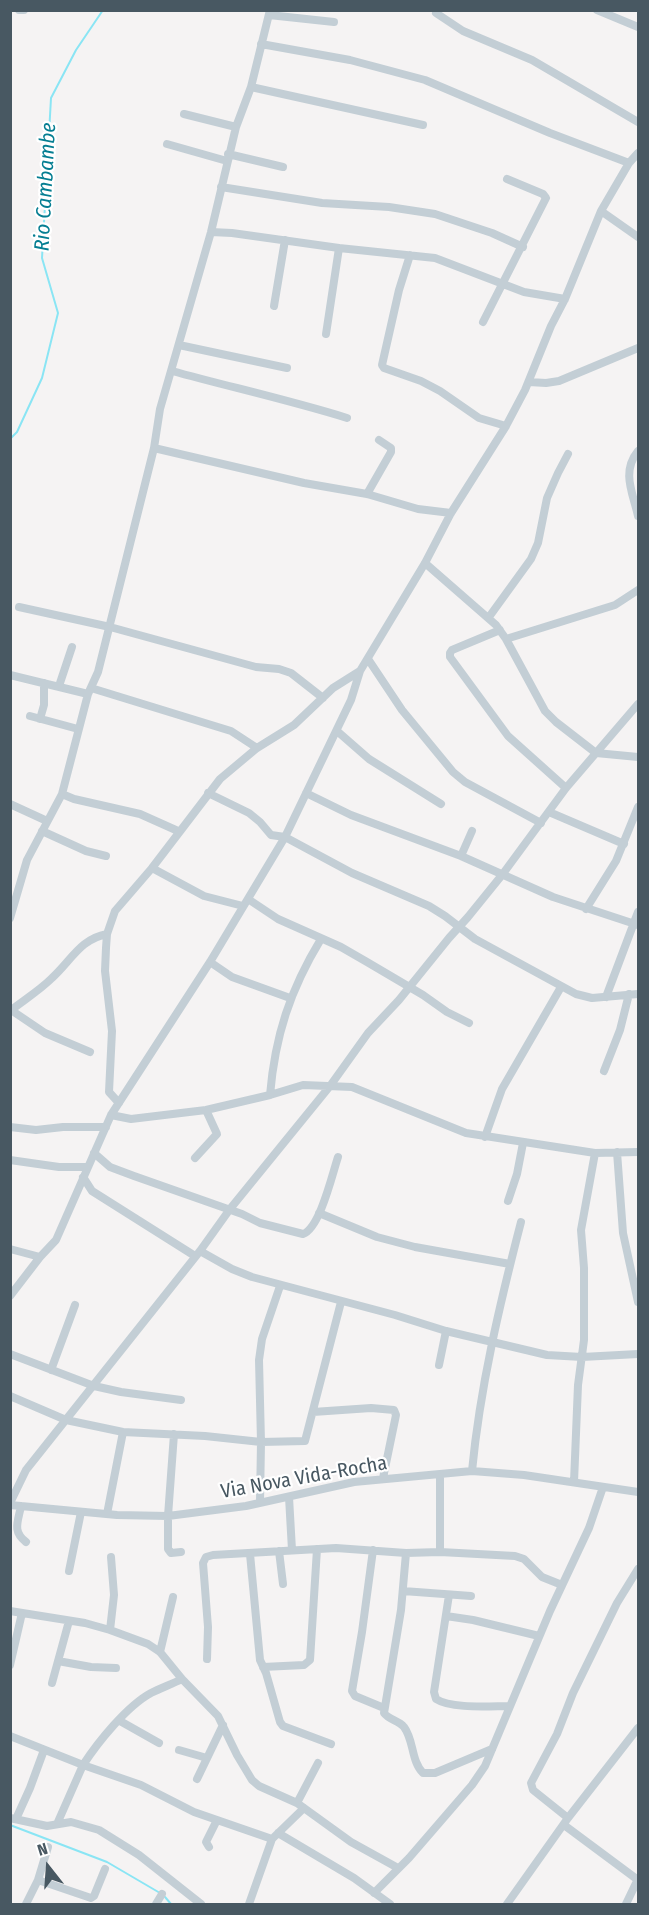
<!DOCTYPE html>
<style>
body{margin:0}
#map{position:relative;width:649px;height:1915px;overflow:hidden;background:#f5f3f3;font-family:"Fira Sans Condensed",sans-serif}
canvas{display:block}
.frame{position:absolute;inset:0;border:12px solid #485862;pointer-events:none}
.north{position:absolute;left:18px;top:1837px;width:60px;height:60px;-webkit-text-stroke:4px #fff;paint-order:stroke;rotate:343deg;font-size:16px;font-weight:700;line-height:24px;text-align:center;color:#485862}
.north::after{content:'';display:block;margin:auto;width:21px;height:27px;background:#485862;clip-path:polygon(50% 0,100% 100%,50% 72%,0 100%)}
</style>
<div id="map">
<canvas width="649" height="1915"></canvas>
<div class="frame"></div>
<div class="north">N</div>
</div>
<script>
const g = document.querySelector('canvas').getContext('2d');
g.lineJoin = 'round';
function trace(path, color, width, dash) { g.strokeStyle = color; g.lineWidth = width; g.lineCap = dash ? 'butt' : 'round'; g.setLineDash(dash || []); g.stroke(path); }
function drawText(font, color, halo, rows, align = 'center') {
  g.font = font + ' "Fira Sans Condensed",sans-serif'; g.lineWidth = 4.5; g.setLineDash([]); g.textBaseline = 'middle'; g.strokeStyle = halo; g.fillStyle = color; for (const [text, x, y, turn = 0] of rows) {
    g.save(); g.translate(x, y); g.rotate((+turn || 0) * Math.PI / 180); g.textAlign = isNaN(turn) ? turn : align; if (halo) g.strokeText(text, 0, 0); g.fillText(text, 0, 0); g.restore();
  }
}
trace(new Path2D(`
 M 10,439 L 17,432 L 42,378 L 58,313 L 42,258 L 51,98 L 76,50 L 103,10
 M 10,1825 L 107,1862 L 160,1893
 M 165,1897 L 171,1904`), '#8ae5f4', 2);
trace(new Path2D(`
 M 19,10 L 24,10
 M 597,10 L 638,27
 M 436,13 L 463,31 L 532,60 L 638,122
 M 269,15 L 334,22
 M 261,44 L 350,60 L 425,80 L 550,133 L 629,163
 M 251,87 L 423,125
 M 184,114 L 236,127
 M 167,144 L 227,161
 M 228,154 L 283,167
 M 221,187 L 322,203 L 389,207 L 435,214 L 492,233 L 523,247
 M 601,211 L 638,237
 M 211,232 L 232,233 L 339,248 L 435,258 L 524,292 L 565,299
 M 410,255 L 399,290 L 382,365 L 384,368 L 421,381 L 440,391 L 479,418 L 506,426
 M 274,306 L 285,240
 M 483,322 L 546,198 L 543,194 L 507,179
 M 326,334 L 339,248
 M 179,345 L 287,368
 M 172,371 C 230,387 289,400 347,418
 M 529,382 L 546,383 L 559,381 L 638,348
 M 154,448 L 304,483 L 367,494 L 418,509 L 451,513
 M 638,451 C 621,472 633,493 638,516
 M 367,494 L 391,452 L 391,448 L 379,440
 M 425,563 L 496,625 L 506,639 L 545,711 L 556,722 L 596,753 L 638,757
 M 19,607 L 110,627 L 256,667 L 279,669 L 291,673 L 323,698
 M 489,617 L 531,559 L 538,543 L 547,498 L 558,473 L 568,454
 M 500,630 L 452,650 L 450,653 L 450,657 L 508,736 L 566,788
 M 506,639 L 615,605 L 638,590
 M 368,659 L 402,710 L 453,772 L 465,782 L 541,823
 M 10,675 L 88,694
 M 59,686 L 72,647
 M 91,688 L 231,731 L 257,748
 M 30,716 L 78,729
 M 40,719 L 44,705 L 44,683
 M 337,731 L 369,759 L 441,804
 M 208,793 L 249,813 L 260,822 L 271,835 L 285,837 L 352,873 L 429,906 L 445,916 L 475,939 L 576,994 L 592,998 L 638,994
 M 306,793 L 351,815 L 461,856 L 553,897 L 638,925
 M 62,794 L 74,799 L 140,814 L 178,831
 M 10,804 L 47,821
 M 549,812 L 624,844
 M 42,831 L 86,851 L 106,856
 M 461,856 L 472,831
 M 152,868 L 204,896 L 243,906
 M 248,899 L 278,919 L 341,947 L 367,962 L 423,995 L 447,1012 L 469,1023
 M 586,909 L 616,861 L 638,807
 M 10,918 L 27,860 L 62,794 L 88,694 L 98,672 L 154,448 L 160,409 L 211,232 L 236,127 L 251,87 L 270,10
 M 210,962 L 232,977 L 290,998
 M 606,997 L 638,912
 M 11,1010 L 45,1033 L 90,1052
 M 10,1011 C 24,1000 40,990 52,978 C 71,961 80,939 107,934
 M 604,1071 L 620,1030 L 629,994
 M 270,1095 C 275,1036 290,990 321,939
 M 119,1103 L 109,1092 L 112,1031 L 105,971 L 106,948 L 107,934 L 115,911 L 152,868 L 220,779 L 257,748 L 294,725 L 333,688 L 360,671
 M 111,1115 L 131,1119 L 206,1110 L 270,1095 L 303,1085 L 352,1087 L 466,1133 L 595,1153 L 638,1152
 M 10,1127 L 36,1130 L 63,1127 L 106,1127
 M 485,1137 L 502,1089 L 561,987
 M 617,1152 L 623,1233 L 638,1302
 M 94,1153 L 110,1167 L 134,1176 L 242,1214 L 260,1223 L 303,1234 C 320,1228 332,1175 338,1157
 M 195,1158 L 217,1134 L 206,1110
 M 10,1160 L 59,1167 L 87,1167
 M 83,1177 L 92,1191 L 195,1256
 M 508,1201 L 517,1174 L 523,1143
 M 319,1213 L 377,1237 L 415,1247 L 510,1264
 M 10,1249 L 40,1257
 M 200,1251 L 232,1269 L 252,1277 L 395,1315 L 446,1331 L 547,1355 L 582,1357 L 638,1354
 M 10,1296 L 40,1257 L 56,1240 L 111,1115 L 210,962 L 285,837 L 351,700 L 360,671 L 425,563 L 451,513 L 506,426 L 525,390 L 551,326 L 565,299 L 601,211 L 629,163 L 638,153
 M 10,1354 L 94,1386 L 121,1392 L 181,1400
 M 439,1365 L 446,1331
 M 51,1370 L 75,1305
 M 10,1396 L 66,1420 L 123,1432 L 205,1436 L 261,1442 L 305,1441 L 341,1302
 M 313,1412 L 371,1408 L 394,1410 L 396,1415 L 383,1478
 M 174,1434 L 168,1516 L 168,1549 L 171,1553 L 181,1552
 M 472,1471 C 480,1387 500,1303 521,1222
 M 574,1482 L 578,1385 L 584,1340 L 584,1268 L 581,1230 L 595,1153
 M 289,1497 L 292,1550
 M 260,1502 L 261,1442 L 259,1360 L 262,1339 L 280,1286
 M 10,1503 L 26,1470 L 200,1251 L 230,1209 L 330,1086 L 368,1033 L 399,1000 L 449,938 L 468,917 L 502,875 L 566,788 L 638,704
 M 10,1505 L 117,1515 L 168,1516 L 246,1506 L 354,1482 L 472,1471 L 524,1475 L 638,1492
 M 21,1506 C 18,1522 12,1531 26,1542
 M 107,1514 L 123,1432
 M 373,1550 L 362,1632 L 352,1691 L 355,1696 L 384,1708
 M 279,1551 L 283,1584
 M 440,1552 L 440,1474
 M 406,1553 L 401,1610 L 384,1713 C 389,1720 398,1720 404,1727 C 414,1740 411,1761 423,1773 L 435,1773 L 492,1749
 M 250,1554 L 260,1660 L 266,1673 L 280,1722 L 283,1726 L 331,1744
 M 69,1571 L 81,1512
 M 403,1591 L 471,1596
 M 449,1595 L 434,1692 L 436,1699 C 451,1709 490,1706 509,1706
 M 10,1611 L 85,1623 L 110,1630 L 148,1644 L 160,1652 L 182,1679 L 218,1716 L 237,1755 L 252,1780 L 259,1786 L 297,1803 L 351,1842 L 398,1868
 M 446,1616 L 473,1620 L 539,1636
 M 110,1630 L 114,1595 L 111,1557
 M 160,1652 L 173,1597
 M 207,1659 L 208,1627 L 203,1563 L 206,1557 L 213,1555 L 336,1548 L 406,1553 L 440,1552 L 515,1556 L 524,1559 L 542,1577 L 562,1585
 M 58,1661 L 91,1667 L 116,1668
 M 10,1665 L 22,1613
 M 263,1667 L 304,1665 L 310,1660 L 317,1549
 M 52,1683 L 69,1621
 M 120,1721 L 159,1743
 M 10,1736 L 83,1765 C 98,1742 127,1706 151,1693 C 161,1688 172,1684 182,1679
 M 179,1750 L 207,1758
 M 197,1779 L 223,1725
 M 297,1803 L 318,1763
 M 10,1818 L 47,1826 L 71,1822 L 99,1830 L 139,1855 L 201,1904
 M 568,1818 L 533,1790 L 531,1783 L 557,1734 L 573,1693 L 617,1603 L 638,1569
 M 16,1819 L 30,1788 L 44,1750
 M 57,1824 L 83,1765 L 141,1785 L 194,1812 L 272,1839
 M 564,1825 L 638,1880
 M 278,1833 L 354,1878 L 390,1904
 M 209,1847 L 206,1842 L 217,1820
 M 38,1880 L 91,1898 L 94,1896 L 105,1869
 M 374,1893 L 409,1858 L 472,1785 L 485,1766 L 550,1611 L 589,1528 L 603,1487
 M 26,1904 L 38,1880 L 48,1847
 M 156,1904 L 162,1894
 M 249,1904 L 272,1839 L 304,1808
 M 507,1904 L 568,1818 L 638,1728
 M 626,1904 L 638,1879`), '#c3ced5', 8);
drawText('20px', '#485862', '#fff', [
 ["Via Nova Vida-Rocha",304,1478,-10]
]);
drawText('italic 21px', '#057e92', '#fff', [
 ["Rio Cambambe",46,187,-87]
]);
</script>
